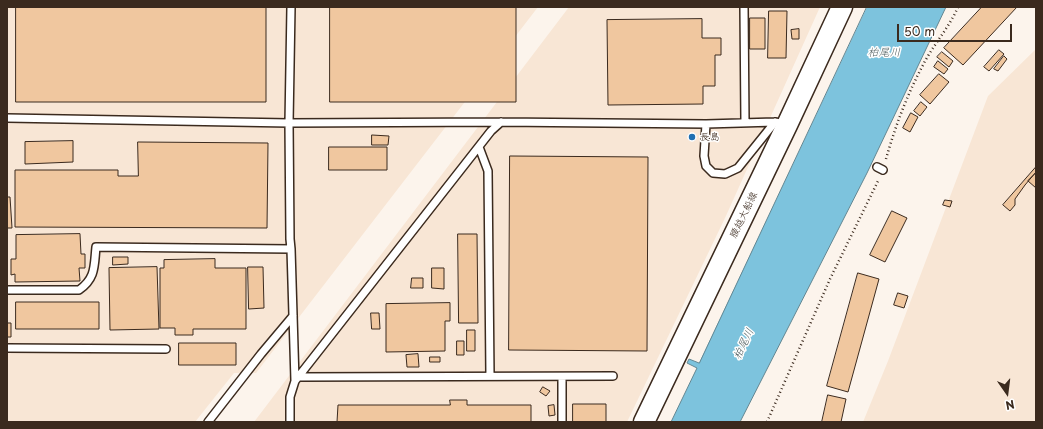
<!DOCTYPE html>
<meta charset="utf-8">
<style>
body{margin:0}
#map{position:relative;width:1043px;height:429px;overflow:hidden;background:#fcf4ec;font-family:"Playpen Sans",sans-serif}
canvas{display:block}
.frame{position:absolute;inset:0;border:8px solid #3b2a1e;pointer-events:none}
.north{position:absolute;left:987px;top:373px;width:40px;height:40px;-webkit-text-stroke:3px #fff;paint-order:stroke;rotate:166deg;font-size:11px;font-weight:700;line-height:16px;text-align:center;color:#3b2a1e}
.north::after{content:'';display:block;margin:auto;width:14px;height:18px;background:#3b2a1e;clip-path:polygon(50% 0,100% 100%,50% 72%,0 100%)}
.scale{position:absolute;left:897px;top:24px;width:115px;height:18px;box-sizing:border-box;border:2px solid #3b2a1e;border-top:0;padding-left:5px;font-size:12px;line-height:14px;white-space:nowrap;color:#3b2a1e;-webkit-text-stroke:3px #fff;paint-order:stroke}
</style>
<div id="map">
<canvas width="1043" height="429"></canvas>
<div class="frame"></div>
<div class="north">N</div>
<div class="scale">50 m</div>
</div>
<script>
const g = document.querySelector('canvas').getContext('2d');
g.lineJoin = 'round';
function paint(path, color) { g.fillStyle = color; g.fill(path, 'evenodd'); }
function trace(path, color, width, dash) { g.strokeStyle = color; g.lineWidth = width; g.lineCap = dash ? 'butt' : 'round'; g.setLineDash(dash || []); g.stroke(path); }
function drawText(font, color, halo, rows, align = 'center') {
  g.font = font + ' "Playpen Sans","Klee One",sans-serif'; g.lineWidth = 3; g.setLineDash([]); g.textBaseline = 'middle'; g.strokeStyle = halo; g.fillStyle = color; for (const [text, x, y, turn = 0] of rows) {
    g.save(); g.translate(x, y); g.rotate((+turn || 0) * Math.PI / 180); g.textAlign = isNaN(turn) ? turn : align; if (halo) g.strokeText(text, 0, 0); g.fillText(text, 0, 0); g.restore();
  }
}
paint(new Path2D(`
 M 7,7 L 538,7 L 256,373 L 234,373 L 195,422 L 7,422 Z
 M 569,7 L 820,7 L 725,218 L 627,422 L 254,422 Z
 M 1036,49 L 1036,419 L 1033,422 L 863,422 L 888,361 L 988,96 Z`), '#f8e6d5');
const water = new Path2D(`
 M 867,7 L 946,7 L 867,173 L 740,422 L 671,422 L 697,368 L 687,363 L 689,359 L 699,363 Z`);
paint(water, '#7dc3dd');
trace(water, '#638691', 1);
const building = new Path2D(`
 M 16,7 L 266,7 L 266,102 L 16,102 Z
 M 330,7 L 516,7 L 516,102 L 330,102 Z
 M 982,7 L 1017,7 L 963,65 L 944,48 Z
 M 769,11 L 787,11 L 786,58 L 768,58 Z
 M 750,18 L 765,18 L 765,49 L 750,49 Z
 M 702,19 L 702,38 L 721,38 L 721,55 L 715,55 L 715,86 L 703,86 L 703,104 L 608,105 L 607,20 Z
 M 799,29 L 799,39 L 792,39 L 791,30 Z
 M 999,50 L 1004,54 L 989,71 L 984,67 Z
 M 942,52 L 953,61 L 949,67 L 937,57 Z
 M 1004,56 L 1007,59 L 998,71 L 994,69 Z
 M 938,61 L 948,69 L 944,74 L 934,67 Z
 M 939,74 L 949,82 L 930,104 L 920,95 Z
 M 921,102 L 927,107 L 920,116 L 914,111 Z
 M 911,113 L 918,117 L 910,132 L 903,128 Z
 M 372,135 L 389,136 L 388,145 L 372,145 Z
 M 73,141 L 73,162 L 25,164 L 25,142 Z
 M 138,142 L 268,143 L 267,228 L 15,227 L 15,170 L 118,170 L 118,176 L 138,176 Z
 M 329,147 L 387,147 L 387,170 L 329,170 Z
 M 510,156 L 648,157 L 647,351 L 509,350 Z
 M 1036,167 L 1036,172 L 1025,185 L 1015,199 L 1015,205 L 1010,211 L 1003,205 Z
 M 1036,173 L 1036,188 L 1028,181 Z
 M 7,197 L 10,197 L 12,228 L 7,228 Z
 M 945,200 L 952,201 L 950,207 L 943,205 Z
 M 892,211 L 907,218 L 885,262 L 870,255 Z
 M 80,234 L 81,254 L 85,254 L 85,268 L 79,268 L 80,281 L 15,282 L 15,274 L 11,275 L 11,259 L 16,259 L 16,235 Z
 M 458,234 L 477,234 L 478,323 L 459,323 Z
 M 113,257 L 128,257 L 128,264 L 113,265 Z
 M 215,259 L 215,268 L 246,268 L 246,329 L 193,329 L 193,335 L 175,335 L 175,328 L 160,328 L 160,268 L 164,268 L 164,260 Z
 M 157,267 L 159,329 L 110,330 L 109,268 Z
 M 248,267 L 263,267 L 264,308 L 249,309 Z
 M 432,268 L 444,268 L 444,289 L 432,288 Z
 M 858,273 L 879,279 L 848,392 L 827,386 Z
 M 412,278 L 423,278 L 423,288 L 411,288 Z
 M 898,293 L 908,296 L 904,308 L 894,305 Z
 M 16,302 L 99,302 L 99,329 L 16,329 Z
 M 450,303 L 450,321 L 445,321 L 445,351 L 386,352 L 386,304 Z
 M 371,313 L 379,313 L 380,329 L 372,329 Z
 M 7,323 L 11,323 L 11,337 L 7,337 Z
 M 467,330 L 475,330 L 475,351 L 467,351 Z
 M 457,341 L 464,341 L 464,355 L 457,355 Z
 M 179,343 L 236,343 L 236,365 L 179,365 Z
 M 418,354 L 419,367 L 407,367 L 406,355 Z
 M 430,357 L 440,357 L 440,362 L 430,362 Z
 M 543,387 L 550,391 L 546,396 L 540,392 Z
 M 828,395 L 846,399 L 841,422 L 822,422 Z
 M 450,400 L 467,400 L 467,405 L 531,405 L 531,422 L 337,422 L 338,405 L 450,405 Z
 M 573,404 L 606,404 L 606,422 L 573,422 Z
 M 554,405 L 555,415 L 549,416 L 548,406 Z`);
paint(building, '#f0c79f');
trace(building, '#3b2a1e', 1);
const service = new Path2D(`
 M 291,7 L 289,123 L 290,239 L 291,249 L 295,381
 M 744,7 L 745,123
 M 7,118 L 289,123 L 501,122 L 706,124 L 775,122 L 785,124
 M 706,124 L 704,156 L 706,166 L 713,173 L 725,174 L 738,168 L 775,122
 M 479,147 L 488,171 L 490,376
 M 877,167 L 883,170
 M 7,290 L 79,290 C 96,278 94,266 96,247 L 291,249
 M 7,348 L 166,349
 M 299,377 L 613,376
 M 562,377 L 562,422
 M 208,422 L 261,354 L 293,316
 M 290,422 L 290,397 L 295,381 L 491,131 L 501,122`);
const secondary = new Path2D(`
 M 644,422 L 787,125 L 842,7`);
trace(service, '#3b2a1e', 10);
trace(secondary, '#3b2a1e', 23);
trace(new Path2D(`
 M 886,159 C 895,127 907,95 923,65 C 933,45 949,28 958,7
 M 767,422 L 830,279 L 879,179`), '#3b2a1e', 2.5, [1, 3]);
trace(service, '#fff', 7);
trace(secondary, '#fff', 20);
for (const [x, y, r, color] of [
 [692,137,4,"#1f6fb2"]
]) { const dot = new Path2D(); dot.arc(x, y, r, 0, 2 * Math.PI); g.fillStyle = color; g.fill(dot); trace(dot, '#fff', 1.5); }
drawText('10px', '#3b2a1e', '#fff', [
 ["長島",700,137]
], 'left');
drawText('10px', '#3b2a1e', '#fff', [
 ["腰越大船線",744,215,-64]
]);
drawText('italic 11px', '#526061', '#fff', [
 ["柏尾川",884,53],
 ["柏尾川",744,344,-64]
]);
</script>
